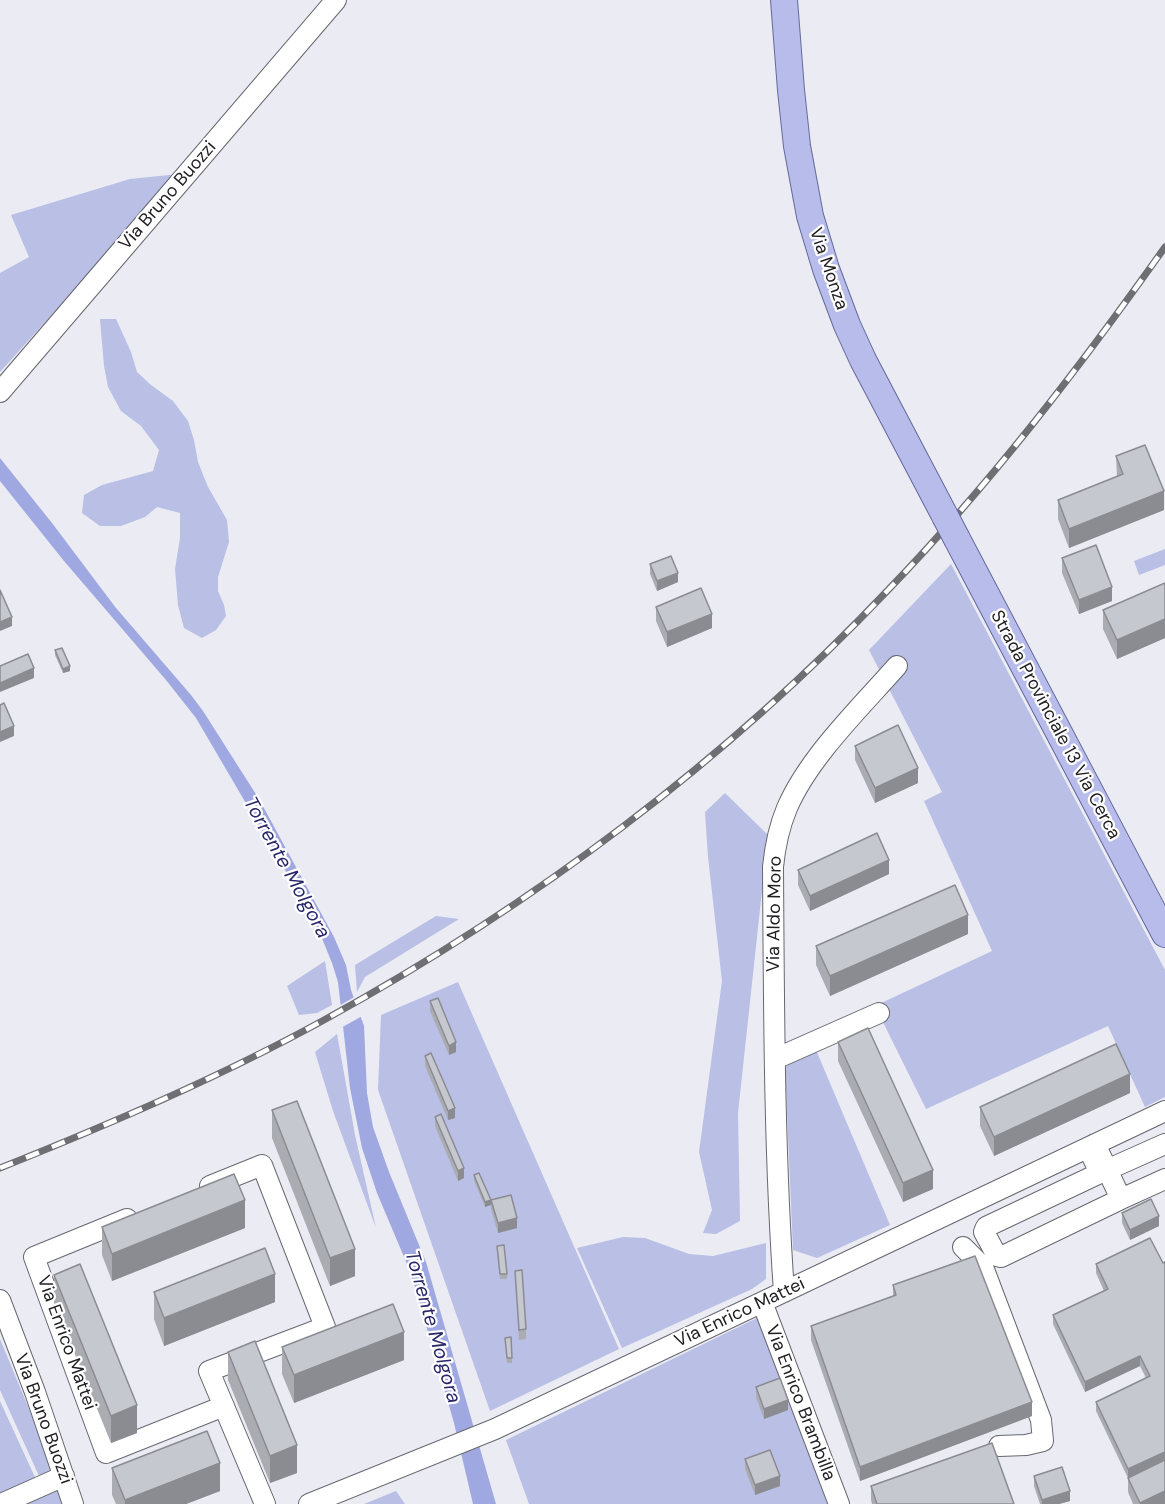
<!DOCTYPE html>
<style>
body{margin:0}
canvas{display:block;background:#eaebf3}
</style>
<canvas width="1165" height="1504"></canvas>
<script>
const g = document.querySelector('canvas').getContext('2d');
g.lineJoin = 'round';
function paint(path, color) { g.fillStyle = color; g.fill(path, 'evenodd'); }
function trace(path, color, width, dash) { g.strokeStyle = color; g.lineWidth = width; g.lineCap = dash ? 'butt' : 'round'; g.setLineDash(dash || []); g.stroke(path); }
function drawText(font, color, halo, rows, align = 'center') {
  g.font = font + ' "DM Sans",sans-serif'; g.lineWidth = 4.5; g.setLineDash([]); g.textBaseline = 'middle'; g.strokeStyle = halo; g.fillStyle = color; for (const [text, x, y, turn = 0] of rows) {
    g.save(); g.translate(x, y); g.rotate((+turn || 0) * Math.PI / 180); g.textAlign = isNaN(turn) ? turn : align; if (halo) g.strokeText(text, 0, 0); g.fillText(text, 0, 0); g.restore();
  }
}
paint(new Path2D(`
 M 179,174 L 0,372 L 0,273 L 29,257 L 11,215 L 130,179 Z
 M 100,319 L 116,319 L 131,352 L 137,372 L 151,385 L 173,401 L 188,421 L 194,440 L 198,462 L 208,487 L 227,520 L 229,542 L 218,577 L 218,591 L 224,605 L 226,616 L 216,630 L 202,638 L 184,628 L 178,605 L 175,569 L 180,538 L 180,513 L 157,507 L 145,517 L 121,526 L 100,526 L 82,513 L 84,495 L 102,485 L 153,471 L 159,450 L 141,426 L 121,411 L 108,387 L 104,366 Z
 M 1165,549 L 1165,565 L 1139,575 L 1134,561 Z
 M 951,564 L 1165,970 L 1165,1097 L 1145,1107 L 1108,1026 L 926,1109 L 875,1006 L 992,951 L 924,801 L 942,792 L 869,650 Z
 M 725,793 L 768,835 L 738,1113 L 740,1221 L 716,1234 L 703,1233 L 712,1210 L 699,1152 L 722,981 L 708,857 L 705,812 Z
 M 436,916 L 459,919 L 365,977 L 357,992 L 355,965 Z
 M 325,961 L 332,1005 L 317,1013 L 299,1015 L 287,986 Z
 M 458,982 L 619,1349 L 490,1411 L 378,1090 L 381,1015 Z
 M 337,1034 L 355,1135 L 376,1228 L 333,1111 L 315,1052 Z
 M 816,1050 L 890,1225 L 817,1258 L 793,1250 L 785,1065 Z
 M 623,1237 L 645,1238 L 689,1254 L 713,1256 L 766,1243 L 766,1279 L 752,1289 L 622,1348 L 577,1248 Z
 M 757,1318 L 831,1504 L 529,1504 L 506,1440 Z
 M 0,1339 L 54,1469 L 39,1476 L 0,1390 Z
 M 0,1401 L 39,1486 L 66,1475 L 77,1504 L 0,1504 Z
 M 396,1491 L 405,1504 L 364,1504 Z`), '#b9bfe5');
paint(new Path2D(`
 M 0,458 L 52,523 L 116,608 L 191,695 L 203,711 L 259,799 L 334,937 L 346,965 L 351,990 L 364,1026 L 367,1093 L 373,1127 L 389,1172 L 426,1262 L 496,1504 L 473,1504 L 454,1423 L 415,1287 L 407,1264 L 377,1193 L 362,1148 L 350,1088 L 338,982 L 332,963 L 319,931 L 288,875 L 196,718 L 166,680 L 64,561 L 0,481 Z`), '#a0a8e1');
paint(new Path2D(`
 M 356,996 L 364,1015 L 339,1029 L 337,1007 Z`), '#eaebf3');
const minor = new Path2D(`
 M 0,392 L 336,0
 M 775,1059 L 879,1013
 M 1088,1148 L 1100,1173 L 986,1227 L 984,1232 L 997,1256 L 1001,1257 L 1121,1199 L 1095,1144
 M 1100,1173 L 1165,1144
 M 210,1186 L 262,1165 L 325,1327 L 209,1371 L 265,1504
 M 1121,1199 L 1165,1179
 M 127,1219 L 34,1257 L 106,1453 L 224,1406
 M 963,1247 L 983,1267 L 1041,1420 L 1043,1441 L 1026,1445 L 999,1446
 M 784,1292 C 774,1151 774,1009 773,867 C 775,847 779,827 787,808 C 809,757 860,708 897,666
 M 0,1300 L 35,1392 L 73,1504
 M 762,1302 L 839,1504
 M 1,1504 L 64,1476
 M 309,1504 L 495,1429 L 1165,1111`);
const major = new Path2D(`
 M 784,0 L 791,90 L 797,146 L 810,216 L 826,269 L 847,325 L 863,360 L 945,516
 M 957,539 L 1165,934`);
trace(minor, '#67686f', 22);
trace(major, '#64699c', 28);
trace(minor, '#fff', 20);
trace(major, '#b8bceb', 26);
const rail = new Path2D(`
 M 0,1168 C 110,1124 220,1077 324,1020 C 532,906 726,761 889,589 C 991,483 1080,367 1165,247`);
trace(rail, '#6e6e73', 7);
trace(rail, '#fff', 4.5, [14]);
const majorBridge = new Path2D(`
 M 945,516 L 957,539`);
trace(majorBridge, '#64699c', 28, []);
trace(majorBridge, '#b8bceb', 26);
paint(new Path2D(`
 M 1116,456 L 1164,510 L 1069,548 L 1058,519 L 1058,500 L 1117,477 Z
 M 1062,558 L 1112,601 L 1079,614 L 1062,573 Z
 M 650,564 L 678,582 L 657,591 L 650,574 Z
 M 1165,583 L 1165,638 L 1117,659 L 1103,629 L 1103,610 Z
 M 656,607 L 712,628 L 667,647 L 656,621 Z
 M 55,650 L 70,671 L 63,673 L 55,655 Z
 M 855,746 L 918,783 L 875,803 L 855,760 Z
 M 798,870 L 889,874 L 810,911 L 798,885 Z
 M 968,934 L 830,996 L 816,965 L 816,946 Z
 M 430,1001 L 456,1052 L 449,1055 L 430,1011 Z
 M 838,1042 L 933,1189 L 903,1202 L 838,1061 Z
 M 425,1056 L 455,1118 L 448,1120 L 425,1066 Z
 M 1130,1093 L 994,1156 L 980,1126 L 980,1107 Z
 M 272,1110 L 355,1276 L 330,1286 L 272,1138 Z
 M 435,1117 L 464,1178 L 458,1181 L 435,1126 Z
 M 474,1175 L 491,1205 L 485,1207 L 474,1180 Z
 M 491,1200 L 517,1228 L 498,1233 L 491,1209 Z
 M 1122,1213 L 1159,1226 L 1130,1240 L 1122,1223 Z
 M 102,1227 L 245,1228 L 112,1281 L 102,1255 Z
 M 1150,1238 L 1165,1504 L 1133,1504 L 1128,1492 L 1128,1478 L 1096,1411 L 1096,1402 L 1146,1378 L 1140,1366 L 1085,1392 L 1053,1324 L 1053,1315 L 1104,1291 L 1096,1273 L 1096,1264 Z
 M 497,1250 L 507,1274 L 507,1279 L 500,1279 Z
 M 515,1271 L 526,1329 L 526,1339 L 519,1340 Z
 M 54,1275 L 137,1433 L 111,1443 L 54,1303 Z
 M 893,1285 L 1032,1416 L 860,1481 L 811,1340 L 811,1326 L 893,1296 Z
 M 154,1292 L 275,1302 L 164,1346 L 154,1319 Z
 M 505,1342 L 512,1358 L 512,1363 L 507,1363 Z
 M 282,1347 L 404,1360 L 294,1403 L 282,1374 Z
 M 228,1352 L 297,1473 L 270,1483 L 228,1380 Z
 M 756,1387 L 788,1410 L 764,1419 L 756,1397 Z
 M 745,1459 L 780,1486 L 755,1495 L 745,1469 Z
 M 112,1468 L 220,1491 L 186,1504 L 116,1504 L 112,1495 Z
 M 1034,1476 L 1070,1501 L 1059,1504 L 1040,1504 L 1034,1486 Z
 M 871,1486 L 1014,1504 L 872,1504 L 871,1500 Z`), '#aaacb2');
paint(new Path2D(`
 M 1164,491 L 1164,510 L 1069,548 L 1069,529 Z
 M 678,573 L 678,582 L 657,591 L 657,581 Z
 M 1112,587 L 1112,601 L 1079,614 L 1079,600 Z
 M 712,614 L 712,628 L 667,647 L 667,632 Z
 M 12,617 L 12,626 L 0,631 L 0,622 Z
 M 1165,619 L 1165,638 L 1117,659 L 1117,640 Z
 M 70,666 L 70,671 L 63,673 L 63,669 Z
 M 34,668 L 34,678 L 0,692 L 0,683 Z
 M 14,726 L 14,736 L 0,742 L 0,732 Z
 M 918,768 L 918,783 L 875,803 L 875,788 Z
 M 889,860 L 889,874 L 810,911 L 810,896 Z
 M 968,915 L 968,934 L 830,996 L 830,976 Z
 M 456,1042 L 456,1052 L 449,1055 L 449,1046 Z
 M 1130,1074 L 1130,1093 L 994,1156 L 994,1137 Z
 M 455,1108 L 455,1118 L 448,1120 L 448,1111 Z
 M 464,1168 L 464,1178 L 458,1181 L 458,1171 Z
 M 933,1170 L 933,1189 L 903,1202 L 903,1183 Z
 M 245,1200 L 245,1228 L 112,1281 L 112,1254 Z
 M 491,1200 L 491,1205 L 485,1207 L 485,1202 Z
 M 1159,1216 L 1159,1226 L 1130,1240 L 1130,1230 Z
 M 517,1218 L 517,1228 L 498,1233 L 498,1223 Z
 M 355,1249 L 355,1276 L 330,1286 L 330,1258 Z
 M 275,1274 L 275,1302 L 164,1346 L 164,1318 Z
 M 404,1332 L 404,1360 L 294,1403 L 294,1375 Z
 M 1140,1356 L 1140,1366 L 1085,1392 L 1085,1382 Z
 M 788,1400 L 788,1410 L 764,1419 L 764,1409 Z
 M 1032,1402 L 1032,1416 L 860,1481 L 860,1467 Z
 M 137,1405 L 137,1433 L 111,1443 L 111,1416 Z
 M 297,1445 L 297,1473 L 270,1483 L 270,1456 Z
 M 1165,1452 L 1165,1462 L 1128,1479 L 1128,1469 Z
 M 220,1463 L 220,1491 L 186,1504 L 125,1504 L 125,1500 Z
 M 780,1476 L 780,1486 L 755,1495 L 755,1485 Z
 M 1070,1491 L 1070,1501 L 1059,1504 L 1042,1504 L 1042,1500 Z
 M 1165,1491 L 1165,1504 L 1140,1504 L 1140,1503 Z`), '#8b8c91');
const building = new Path2D(`
 M 1145,445 L 1164,491 L 1069,529 L 1058,500 L 1123,474 L 1116,456 Z
 M 1096,545 L 1112,587 L 1079,600 L 1062,558 Z
 M 671,556 L 678,573 L 657,581 L 650,564 Z
 M 1165,583 L 1165,619 L 1117,640 L 1103,610 Z
 M 701,588 L 712,614 L 667,632 L 656,607 Z
 M 0,590 L 12,617 L 0,622 Z
 M 62,648 L 70,666 L 63,669 L 55,650 Z
 M 28,654 L 34,668 L 0,683 L 0,666 Z
 M 4,703 L 14,726 L 0,732 L 0,705 Z
 M 898,725 L 918,768 L 875,788 L 855,746 Z
 M 877,833 L 889,860 L 810,896 L 798,870 Z
 M 955,885 L 968,915 L 830,976 L 816,946 Z
 M 438,998 L 456,1042 L 449,1046 L 430,1001 Z
 M 868,1028 L 933,1170 L 903,1183 L 838,1042 Z
 M 1116,1044 L 1130,1074 L 994,1137 L 980,1107 Z
 M 431,1053 L 455,1108 L 448,1111 L 425,1056 Z
 M 297,1101 L 355,1249 L 330,1258 L 272,1110 Z
 M 441,1114 L 464,1168 L 458,1171 L 435,1117 Z
 M 479,1173 L 491,1200 L 485,1202 L 474,1175 Z
 M 234,1174 L 245,1200 L 112,1254 L 102,1227 Z
 M 511,1195 L 517,1218 L 498,1223 L 491,1200 Z
 M 1151,1199 L 1159,1216 L 1130,1230 L 1122,1213 Z
 M 1150,1238 L 1163,1263 L 1165,1262 L 1165,1452 L 1128,1469 L 1096,1402 L 1150,1376 L 1140,1356 L 1085,1382 L 1053,1315 L 1108,1289 L 1096,1264 Z
 M 504,1245 L 507,1274 L 500,1274 L 497,1246 Z
 M 265,1248 L 275,1274 L 164,1318 L 154,1292 Z
 M 975,1256 L 1032,1402 L 860,1467 L 811,1326 L 896,1295 L 893,1285 Z
 M 80,1264 L 137,1405 L 111,1416 L 54,1275 Z
 M 522,1270 L 526,1329 L 519,1330 L 515,1271 Z
 M 393,1304 L 404,1332 L 294,1375 L 282,1347 Z
 M 511,1337 L 512,1358 L 507,1358 L 505,1338 Z
 M 255,1341 L 297,1445 L 270,1456 L 228,1352 Z
 M 780,1378 L 788,1400 L 764,1409 L 756,1387 Z
 M 207,1431 L 220,1463 L 125,1500 L 112,1468 Z
 M 992,1443 L 1014,1504 L 877,1504 L 871,1486 Z
 M 770,1450 L 780,1476 L 755,1485 L 745,1459 Z
 M 1165,1460 L 1165,1491 L 1140,1503 L 1128,1478 Z
 M 1062,1467 L 1070,1491 L 1042,1500 L 1034,1476 Z`);
paint(building, '#c6c8cf');
trace(building, '#8b8c91', 1.5);
drawText('18px', '#202023', '#fff', [
 ["Via Bruno Buozzi",168,196,-49],
 ["Via Monza",828,269,71],
 ["Strada Provinciale 13 Via Cerca",1055,725,62],
 ["Via Aldo Moro",775,914,-89],
 ["Via Enrico Mattei",740,1313,-25],
 ["Via Enrico Mattei",66,1343,70],
 ["Via Enrico Brambilla",800,1403,69],
 ["Via Bruno Buozzi",43,1419,70]
]);
drawText('italic 20px', '#28276a', '#fff', [
 ["Torrente Molgora",286,868,61],
 ["Torrente Molgora",432,1327,74]
]);
</script>
